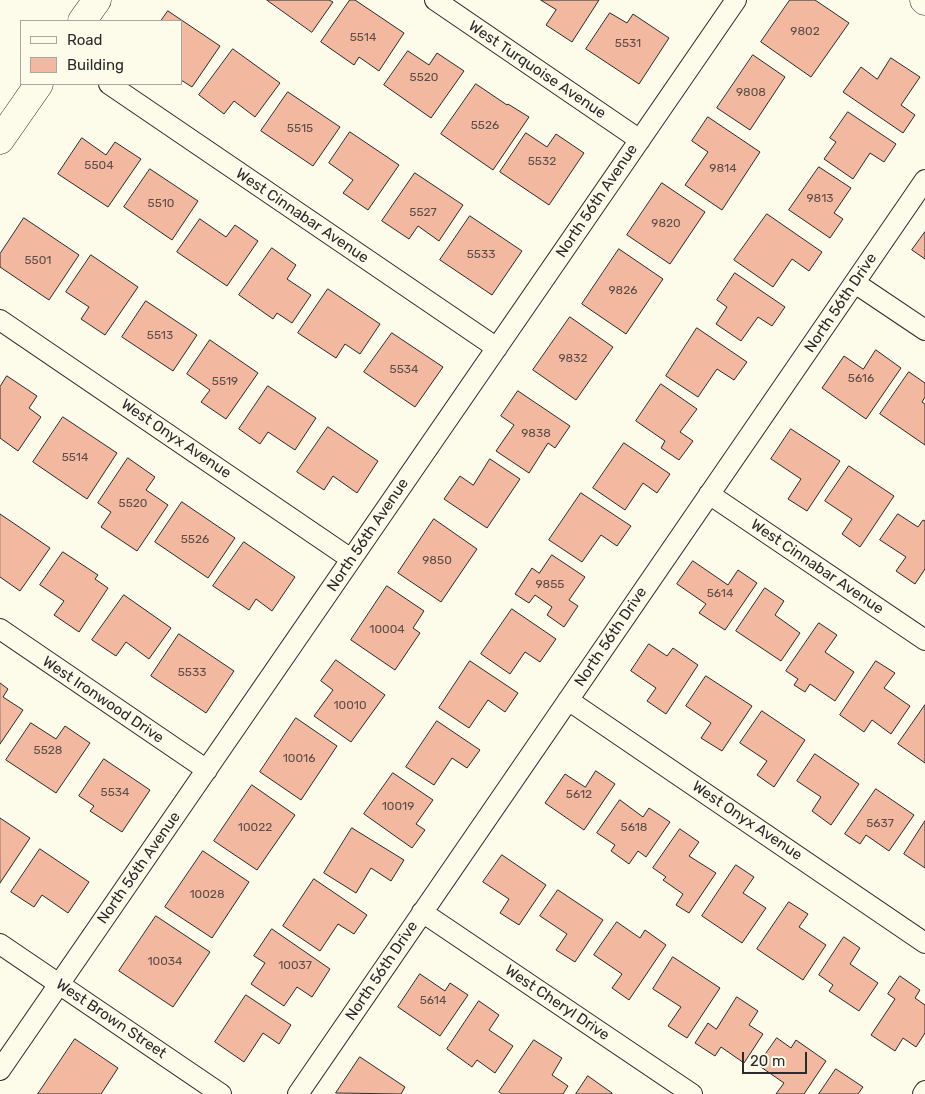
<!DOCTYPE html>
<style>
body{margin:0}
#map{position:relative;width:925px;height:1094px;overflow:hidden;background:#fdfbea;font-family:Rubik,sans-serif}
canvas{display:block}
.legend{position:absolute;left:20px;top:20px;width:162px;height:65px;box-sizing:border-box;background:#fdfbea;border:1px solid #a9a89e;margin:0;padding:6px 9px;list-style:none;font-size:15px;color:#2b2b2b}
.legend li{display:flex;align-items:center;gap:10px;height:25px}
.legend b{width:25px;border:1px solid #a9a89e}
.scale{position:absolute;left:742px;top:1052px;width:65px;height:22px;box-sizing:border-box;border:2px solid #2b2b2b;border-top:0;padding-left:6px;font-size:15px;line-height:18px;white-space:nowrap;color:#2b2b2b;-webkit-text-stroke:4px #fdfbea;paint-order:stroke}
</style>
<div id="map">
<canvas width="925" height="1094"></canvas>
<ul class="legend">
<li><b style="height:6px;background:#fdfbea"></b>Road</li>
<li><b style="height:14px;background:#f2b8a0"></b>Building</li>
</ul>
<div class="scale">20 m</div>
</div>
<script>
const g = document.querySelector('canvas').getContext('2d');
g.lineJoin = 'round';
function paint(path, color) { g.fillStyle = color; g.fill(path, 'evenodd'); }
function trace(path, color, width, dash) { g.strokeStyle = color; g.lineWidth = width; g.lineCap = dash ? 'butt' : 'round'; g.setLineDash(dash || []); g.stroke(path); }
function drawText(font, color, halo, rows, align = 'center') {
  g.font = font + ' Rubik,sans-serif'; g.lineWidth = 4; g.setLineDash([]); g.textBaseline = 'middle'; g.strokeStyle = halo; g.fillStyle = color; for (const [text, x, y, turn = 0] of rows) {
    g.save(); g.translate(x, y); g.rotate((+turn || 0) * Math.PI / 180); g.textAlign = isNaN(turn) ? turn : align; if (halo) g.strokeText(text, 0, 0); g.fillText(text, 0, 0); g.restore();
  }
}
const building = new Path2D(`
 M 267,0 L 329,0 L 333,2 L 312,32 Z
 M 350,0 L 355,0 L 404,33 L 379,71 L 359,57 L 354,65 L 321,42 Z
 M 541,0 L 599,0 L 572,42 L 546,25 L 556,10 Z
 M 790,0 L 815,0 L 849,23 L 811,77 L 761,42 Z
 M 168,11 L 220,46 L 192,87 L 181,80 L 181,21 L 161,21 Z
 M 610,13 L 627,23 L 633,14 L 669,38 L 639,84 L 586,49 Z
 M 233,49 L 280,83 L 255,117 L 234,101 L 224,114 L 199,95 Z
 M 408,51 L 429,65 L 437,53 L 464,71 L 431,118 L 384,85 Z
 M 753,55 L 785,77 L 750,130 L 717,108 Z
 M 891,58 L 920,77 L 901,105 L 915,115 L 903,133 L 843,92 L 861,67 L 877,79 Z
 M 476,84 L 507,105 L 508,104 L 529,117 L 493,170 L 441,134 Z
 M 288,92 L 340,127 L 313,166 L 261,131 Z
 M 848,112 L 896,144 L 884,162 L 870,153 L 853,179 L 824,159 L 836,142 L 830,138 Z
 M 708,117 L 760,152 L 722,210 L 685,185 L 708,152 L 692,141 Z
 M 350,132 L 399,165 L 368,210 L 343,193 L 353,180 L 329,163 Z
 M 526,133 L 547,147 L 556,134 L 584,153 L 549,205 L 500,172 Z
 M 82,138 L 106,155 L 115,142 L 141,159 L 108,207 L 58,174 Z
 M 819,167 L 851,188 L 834,213 L 843,219 L 830,238 L 789,210 Z
 M 150,169 L 198,201 L 172,240 L 124,207 Z
 M 415,173 L 463,205 L 439,241 L 418,226 L 409,239 L 382,221 Z
 M 662,183 L 705,212 L 670,264 L 627,235 Z
 M 767,214 L 822,252 L 809,271 L 792,259 L 773,287 L 734,260 Z
 M 470,216 L 522,251 L 492,295 L 440,260 Z
 M 24,218 L 79,255 L 49,300 L 0,267 L 0,254 Z
 M 200,219 L 226,237 L 235,225 L 258,241 L 227,286 L 177,252 Z
 M 925,232 L 925,259 L 912,250 Z
 M 272,248 L 296,265 L 287,279 L 311,295 L 292,323 L 277,313 L 273,319 L 239,295 Z
 M 619,249 L 663,279 L 626,334 L 582,304 Z
 M 91,255 L 138,287 L 105,335 L 81,319 L 89,307 L 66,292 Z
 M 735,273 L 785,307 L 772,326 L 758,317 L 741,341 L 716,324 L 727,307 L 717,300 Z
 M 328,289 L 380,324 L 360,354 L 345,344 L 336,358 L 298,333 Z
 M 146,301 L 197,335 L 173,371 L 122,337 Z
 M 570,317 L 613,347 L 576,400 L 533,370 Z
 M 697,328 L 747,362 L 734,380 L 717,369 L 698,397 L 666,376 Z
 M 392,333 L 443,367 L 415,407 L 364,372 Z
 M 210,340 L 258,373 L 226,419 L 201,402 L 210,390 L 187,374 Z
 M 876,350 L 901,368 L 866,419 L 822,388 L 844,356 L 863,369 Z
 M 909,372 L 925,383 L 925,397 L 922,402 L 925,404 L 925,445 L 880,414 Z
 M 7,376 L 37,396 L 29,408 L 41,417 L 18,451 L 0,438 L 0,387 Z
 M 661,384 L 697,409 L 680,432 L 693,441 L 679,460 L 661,448 L 665,441 L 636,421 Z
 M 268,386 L 316,418 L 295,450 L 268,432 L 260,444 L 239,429 Z
 M 518,391 L 570,426 L 555,448 L 548,443 L 529,473 L 496,451 L 514,425 L 501,416 Z
 M 63,417 L 117,453 L 87,499 L 33,462 Z
 M 328,427 L 378,461 L 357,493 L 333,476 L 324,490 L 297,472 Z
 M 791,429 L 840,461 L 807,511 L 788,499 L 801,479 L 771,459 Z
 M 624,443 L 670,474 L 657,493 L 643,483 L 625,510 L 593,488 Z
 M 128,458 L 155,477 L 146,490 L 168,505 L 137,551 L 101,527 L 111,512 L 98,503 Z
 M 490,459 L 520,479 L 487,528 L 444,499 L 460,476 L 473,485 Z
 M 849,466 L 894,496 L 860,547 L 842,534 L 852,519 L 825,501 Z
 M 581,493 L 631,526 L 617,546 L 601,535 L 582,562 L 549,540 Z
 M 182,502 L 235,538 L 208,578 L 155,542 Z
 M 0,514 L 50,548 L 20,591 L 0,577 Z
 M 898,514 L 918,527 L 923,520 L 925,521 L 925,569 L 915,584 L 896,571 L 906,557 L 880,540 Z
 M 434,519 L 477,549 L 441,602 L 398,573 Z
 M 244,542 L 295,577 L 272,611 L 256,599 L 249,610 L 213,586 Z
 M 63,552 L 98,575 L 95,579 L 108,588 L 79,632 L 54,615 L 64,601 L 40,585 Z
 M 552,555 L 585,577 L 569,600 L 578,606 L 564,627 L 547,615 L 552,607 L 535,595 L 529,603 L 515,594 L 532,568 L 539,573 Z
 M 693,561 L 728,585 L 738,570 L 757,583 L 725,630 L 699,613 L 706,604 L 677,584 Z
 M 387,586 L 424,611 L 413,628 L 420,633 L 395,670 L 351,640 Z
 M 765,588 L 784,601 L 775,615 L 800,633 L 781,661 L 736,631 Z
 M 124,595 L 171,628 L 149,659 L 126,642 L 116,656 L 92,640 Z
 M 512,609 L 556,639 L 540,662 L 525,652 L 510,674 L 481,654 Z
 M 819,623 L 837,635 L 825,652 L 854,672 L 835,701 L 810,684 L 805,692 L 794,685 L 798,679 L 786,671 Z
 M 179,634 L 234,671 L 206,713 L 151,676 Z
 M 649,644 L 667,656 L 673,648 L 698,665 L 666,714 L 647,701 L 656,688 L 631,671 Z
 M 336,660 L 385,695 L 351,742 L 314,716 L 333,690 L 321,681 Z
 M 470,661 L 518,693 L 505,712 L 488,700 L 469,728 L 439,708 Z
 M 876,661 L 895,673 L 884,688 L 910,706 L 891,734 L 872,720 L 864,732 L 840,715 Z
 M 706,676 L 752,706 L 722,751 L 701,738 L 711,723 L 686,706 Z
 M 0,683 L 8,689 L 3,697 L 23,710 L 0,744 Z
 M 925,705 L 925,763 L 898,744 Z
 M 762,711 L 805,740 L 774,787 L 757,775 L 767,761 L 740,743 Z
 M 296,718 L 337,746 L 301,800 L 260,772 Z
 M 437,721 L 480,750 L 467,768 L 452,758 L 434,785 L 406,767 Z
 M 31,723 L 56,739 L 65,726 L 90,743 L 56,793 L 6,760 Z
 M 815,754 L 859,784 L 831,825 L 812,811 L 821,797 L 797,781 Z
 M 104,759 L 150,790 L 122,832 L 90,811 L 94,806 L 79,796 Z
 M 596,771 L 615,784 L 584,830 L 545,803 L 565,774 L 585,787 Z
 M 393,773 L 433,800 L 416,824 L 425,830 L 412,848 L 364,814 Z
 M 252,785 L 295,815 L 257,870 L 214,841 Z
 M 876,789 L 914,815 L 889,851 L 866,835 L 860,844 L 845,834 Z
 M 620,800 L 643,817 L 649,808 L 670,822 L 646,857 L 638,851 L 629,864 L 611,851 L 615,845 L 597,833 Z
 M 0,818 L 30,838 L 0,883 Z
 M 925,821 L 925,868 L 904,854 Z
 M 352,828 L 404,860 L 391,881 L 371,868 L 356,893 L 324,873 Z
 M 680,829 L 699,842 L 689,856 L 716,873 L 689,913 L 676,905 L 683,894 L 663,880 L 666,877 L 653,868 Z
 M 40,849 L 89,882 L 68,913 L 42,895 L 34,907 L 11,892 Z
 M 203,851 L 249,882 L 212,938 L 165,907 Z
 M 502,855 L 546,885 L 519,925 L 500,913 L 509,899 L 483,882 Z
 M 736,865 L 754,877 L 743,893 L 766,908 L 742,943 L 702,916 Z
 M 314,879 L 367,915 L 354,934 L 338,924 L 320,951 L 283,926 Z
 M 558,890 L 603,920 L 575,962 L 556,950 L 567,934 L 540,916 Z
 M 789,902 L 808,914 L 799,927 L 826,945 L 803,980 L 757,949 Z
 M 156,916 L 210,952 L 173,1007 L 119,971 Z
 M 617,922 L 640,938 L 645,930 L 666,945 L 629,1000 L 612,988 L 622,974 L 594,955 Z
 M 272,929 L 330,969 L 312,997 L 297,987 L 284,1006 L 251,984 L 265,963 L 254,956 Z
 M 844,937 L 860,948 L 850,964 L 878,983 L 859,1011 L 829,991 L 833,985 L 819,975 Z
 M 673,957 L 720,988 L 687,1038 L 668,1026 L 681,1007 L 653,989 Z
 M 420,974 L 445,991 L 450,983 L 468,995 L 440,1036 L 398,1007 Z
 M 900,976 L 920,990 L 915,998 L 925,1005 L 925,1033 L 916,1047 L 903,1038 L 895,1051 L 871,1035 L 895,999 L 888,994 Z
 M 246,995 L 291,1025 L 279,1044 L 263,1033 L 244,1062 L 215,1042 Z
 M 737,997 L 758,1011 L 749,1025 L 763,1034 L 744,1063 L 721,1047 L 715,1056 L 695,1043 L 708,1023 L 716,1029 Z
 M 479,1001 L 499,1015 L 489,1030 L 513,1046 L 495,1073 L 477,1060 L 472,1067 L 447,1049 Z
 M 777,1038 L 791,1048 L 796,1040 L 826,1061 L 804,1094 L 776,1094 L 784,1083 L 758,1065 Z
 M 75,1039 L 118,1068 L 101,1094 L 38,1094 Z
 M 534,1040 L 562,1058 L 552,1075 L 568,1086 L 563,1094 L 502,1094 L 499,1092 Z
 M 360,1057 L 405,1087 L 401,1094 L 336,1093 Z
 M 836,1069 L 863,1087 L 858,1094 L 819,1094 Z
 M 588,1076 L 612,1093 L 612,1094 L 576,1094 Z`);
paint(building, '#f2b8a0');
trace(building, '#2b2b2b', 1);
const street = new Path2D(`
 M 435,0 L 640,140
 M 109,84 L 497,348
 M 855,283 L 925,330
 M 0,320 L 351,559
 M 709,494 L 925,640
 M 0,629 L 207,770
 M 568,700 L 925,943
 M 422,912 L 692,1094
 M 0,944 L 221,1094
 M 0,1070 L 736,0
 M 298,1094 L 925,180
 M 923,1094 L 925,1091`);
const secondary = new Path2D(`
 M 924,0 L 925,1
 M 82,21 L 97,0
 M 0,140 L 39,84`);
trace(street, '#2b2b2b', 22);
trace(secondary, '#2b2b2b', 29);
trace(street, '#fdfbea', 20);
trace(secondary, '#fdfbea', 28);
drawText('12px', '#5d4e48', null, [
 ["9802",805,32],
 ["5514",363,38],
 ["5531",628,44],
 ["5520",424,78],
 ["9808",751,93],
 ["5526",485,126],
 ["5515",300,129],
 ["5532",542,162],
 ["5504",99,166],
 ["9814",723,169],
 ["9813",820,199],
 ["5510",161,204],
 ["5527",423,213],
 ["9820",666,224],
 ["5533",481,255],
 ["5501",38,261],
 ["9826",623,291],
 ["5513",160,336],
 ["9832",573,359],
 ["5534",404,370],
 ["5616",861,379],
 ["5519",225,382],
 ["9838",536,434],
 ["5514",75,458],
 ["5520",133,504],
 ["5526",195,540],
 ["9850",437,561],
 ["9855",550,585],
 ["5614",720,594],
 ["10004",387,630],
 ["5533",192,673],
 ["10010",350,706],
 ["5528",48,751],
 ["10016",299,759],
 ["5534",115,793],
 ["5612",579,795],
 ["10019",398,807],
 ["5637",880,824],
 ["10022",255,828],
 ["5618",634,828],
 ["10028",207,895],
 ["10034",165,962],
 ["10037",295,966],
 ["5614",433,1001]
]);
drawText('15px', '#2b2b2b', '#fdfbea', [
 ["West Turquoise Avenue",537,70,34],
 ["North 56th Avenue",597,201,-56],
 ["West Cinnabar Avenue",302,216,34],
 ["North 56th Drive",841,303,-56],
 ["West Onyx Avenue",176,439,34],
 ["North 56th Avenue",368,535,-56],
 ["West Cinnabar Avenue",817,567,34],
 ["North 56th Drive",611,637,-56],
 ["West Ironwood Drive",103,700,34],
 ["West Onyx Avenue",747,821,34],
 ["North 56th Avenue",139,868,-55],
 ["North 56th Drive",382,971,-56],
 ["West Cheryl Drive",557,1003,34],
 ["West Brown Street",111,1019,34]
]);
</script>
